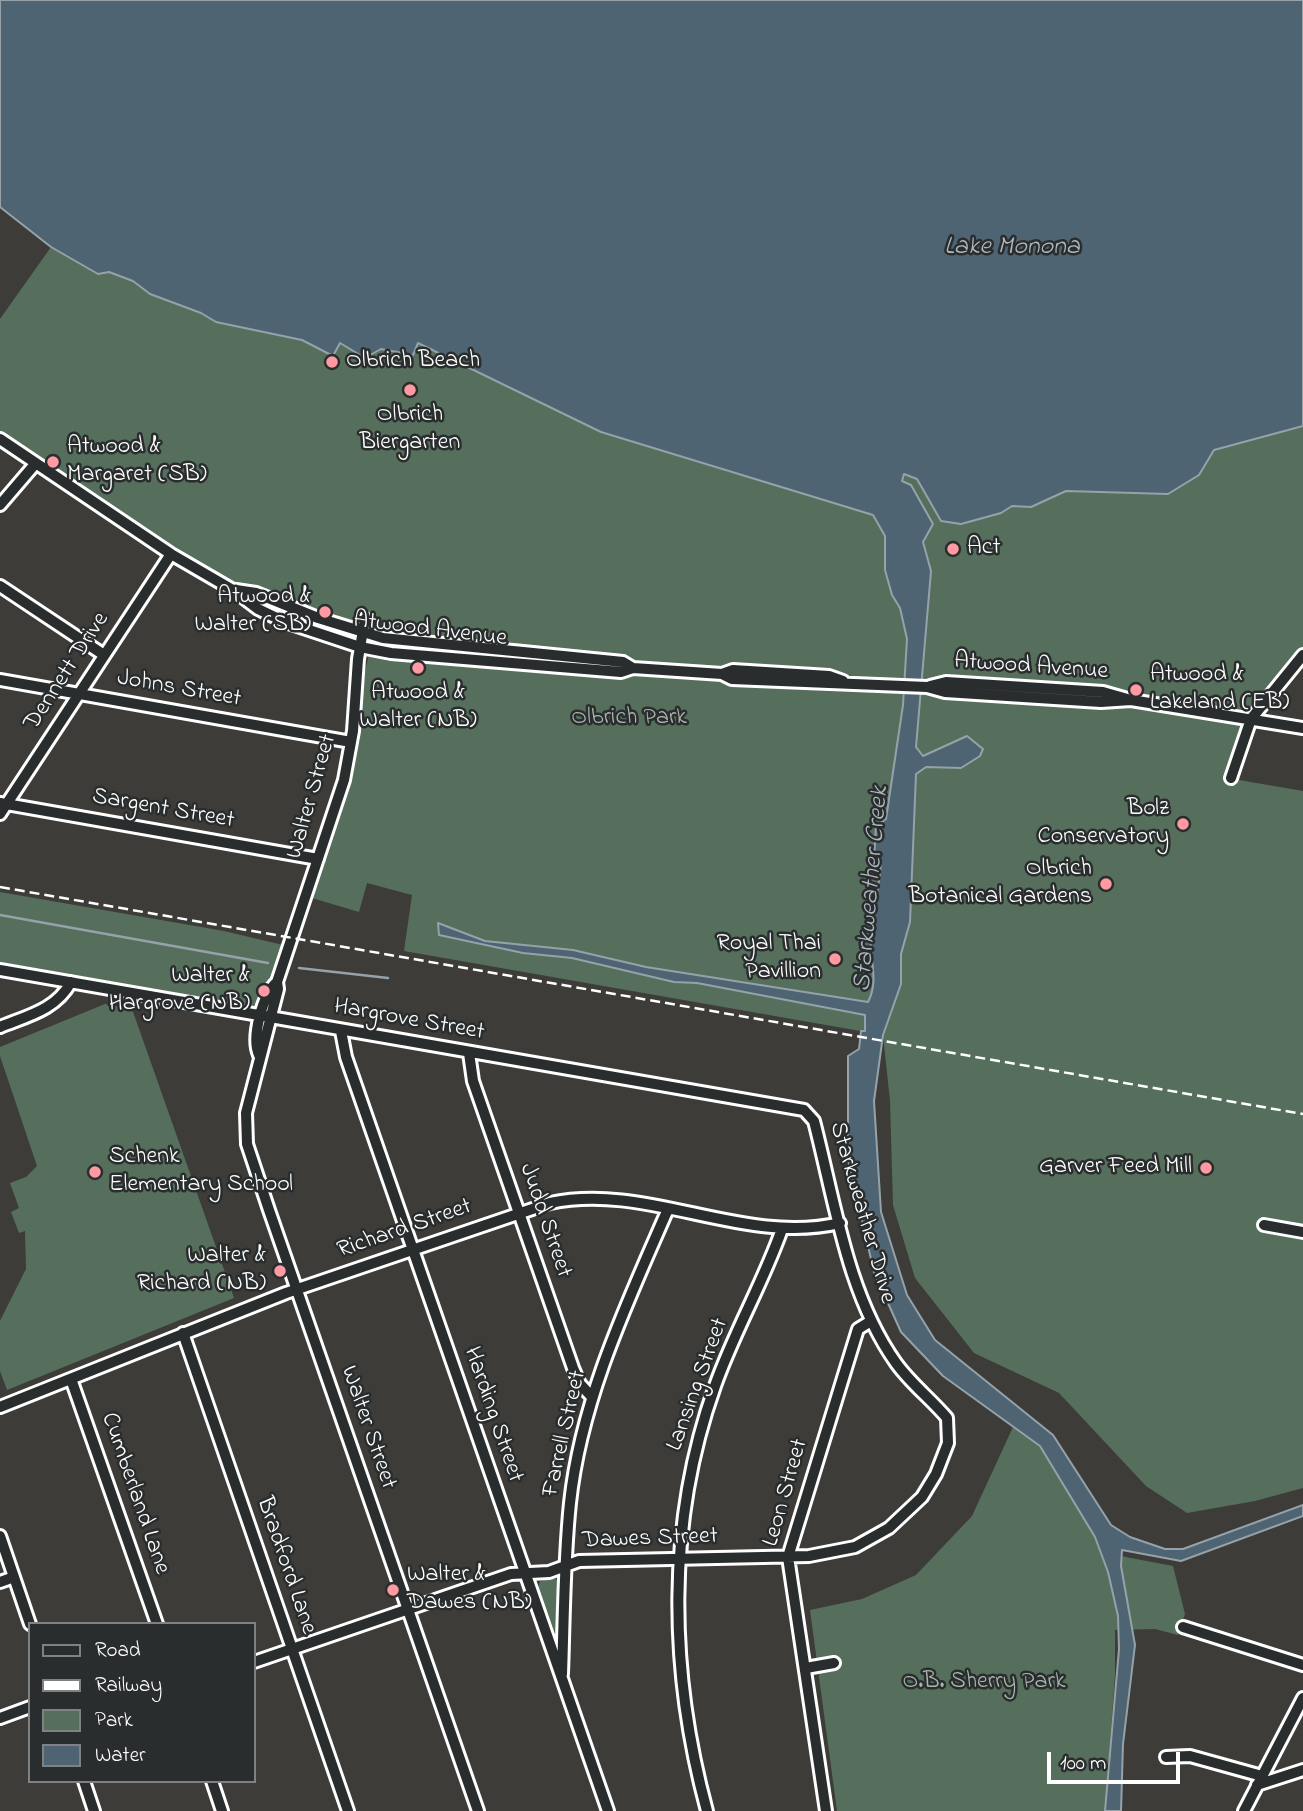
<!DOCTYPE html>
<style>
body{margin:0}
#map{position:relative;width:1303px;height:1811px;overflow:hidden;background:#3d3c38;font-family:"Indie Flower",sans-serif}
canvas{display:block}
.legend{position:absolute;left:28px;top:1622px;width:228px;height:161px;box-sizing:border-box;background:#2a2d2e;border:2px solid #7f8182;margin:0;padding:9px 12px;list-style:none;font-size:21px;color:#fff}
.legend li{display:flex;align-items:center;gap:14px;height:35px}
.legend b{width:35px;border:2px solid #7f8182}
.scale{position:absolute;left:1047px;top:1752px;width:133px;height:32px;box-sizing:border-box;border:4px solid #fff;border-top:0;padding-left:9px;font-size:21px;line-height:24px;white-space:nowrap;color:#fff;-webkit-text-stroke:5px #2a2d2e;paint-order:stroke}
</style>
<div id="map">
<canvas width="1303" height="1811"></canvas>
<ul class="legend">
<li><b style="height:9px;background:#2a2d2e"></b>Road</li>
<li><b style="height:9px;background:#fff"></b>Railway</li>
<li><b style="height:19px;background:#566f5c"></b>Park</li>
<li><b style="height:19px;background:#4e6472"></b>Water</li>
</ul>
<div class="scale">100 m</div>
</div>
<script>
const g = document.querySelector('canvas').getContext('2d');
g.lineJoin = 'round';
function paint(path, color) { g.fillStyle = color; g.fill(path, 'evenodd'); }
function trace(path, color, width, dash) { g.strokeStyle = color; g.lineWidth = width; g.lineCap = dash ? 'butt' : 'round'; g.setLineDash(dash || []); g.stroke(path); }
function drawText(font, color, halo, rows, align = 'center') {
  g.font = font + ' "Indie Flower",sans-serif'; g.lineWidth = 5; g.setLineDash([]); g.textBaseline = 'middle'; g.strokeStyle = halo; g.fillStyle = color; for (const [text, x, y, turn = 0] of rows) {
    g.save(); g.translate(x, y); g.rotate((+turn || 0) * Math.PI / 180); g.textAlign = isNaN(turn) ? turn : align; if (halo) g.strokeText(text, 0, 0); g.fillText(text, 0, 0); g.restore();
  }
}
paint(new Path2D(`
 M 51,247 L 98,274 L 109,272 L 133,281 L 150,294 L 201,313 L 216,322 L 302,340 L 333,356 L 340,343 L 365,358 L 381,349 L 412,355 L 418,343 L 601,432 L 742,476 L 902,482 L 904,474 L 917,479 L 941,521 L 1001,513 L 1012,506 L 1031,507 L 1066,491 L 1168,494 L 1199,475 L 1214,450 L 1303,426 L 1303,655 L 1251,719 L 1253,730 L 1239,780 L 1303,791 L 1303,1488 L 1255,1501 L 1187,1513 L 1146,1486 L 1059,1393 L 974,1353 L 915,1278 L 893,1205 L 890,1101 L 883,1035 L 404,951 L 412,895 L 367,883 L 359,912 L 312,898 L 353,775 L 365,672 L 374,631 L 233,590 L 0,439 L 0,319 Z
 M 0,892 L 224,931 L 283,945 L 263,1002 L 256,1007 L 0,962 Z
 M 105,1004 L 132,1009 L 234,1298 L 7,1390 L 0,1371 L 0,1321 L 26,1269 L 25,1231 L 19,1233 L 11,1212 L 19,1208 L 10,1183 L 26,1177 L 37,1166 L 0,1056 L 0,1047 Z
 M 1013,1427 L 1040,1446 L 1095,1537 L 1110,1554 L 1173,1566 L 1185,1614 L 1178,1635 L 1155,1629 L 1115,1630 L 1115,1675 L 1105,1811 L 837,1811 L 810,1610 L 862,1599 L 916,1575 L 972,1516 Z
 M 555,1578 L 559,1582 L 557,1638 L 538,1588 L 540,1581 Z`), '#566f5c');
const water = new Path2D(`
 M 0,0 L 1303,0 L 1303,426 L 1214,450 L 1199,475 L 1168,494 L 1066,491 L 1031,507 L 1012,506 L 1001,513 L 961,524 L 941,521 L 917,479 L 904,474 L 902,481 L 911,485 L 933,524 L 923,542 L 931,571 L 916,747 L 923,756 L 967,736 L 983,749 L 980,756 L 961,768 L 926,767 L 916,774 L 910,922 L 901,954 L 901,984 L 883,1035 L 874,1101 L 881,1212 L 907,1295 L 935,1340 L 1053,1435 L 1111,1525 L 1130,1537 L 1165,1549 L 1183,1549 L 1303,1505 L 1303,1516 L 1181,1561 L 1122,1550 L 1121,1566 L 1135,1645 L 1123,1744 L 1121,1811 L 1105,1811 L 1119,1649 L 1118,1616 L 1108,1572 L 1095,1537 L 1040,1446 L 943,1376 L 901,1332 L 874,1272 L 848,1160 L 848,1056 L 859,1049 L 861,1031 L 865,1031 L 865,1015 L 697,983 L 674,982 L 572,958 L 523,953 L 439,935 L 438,923 L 485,941 L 573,950 L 646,967 L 868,1002 C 879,981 870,963 871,941 C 872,916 879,889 881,863 L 874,860 L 876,826 L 886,819 L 903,705 L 907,639 L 900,608 L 892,595 L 885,570 L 885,536 L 873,515 L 601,432 L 418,343 L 413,355 L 381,349 L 365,358 L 340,343 L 333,356 L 302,340 L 216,322 L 201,313 L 150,294 L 133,281 L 109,272 L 98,274 L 51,247 L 0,207 Z`);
paint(water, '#4e6472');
trace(water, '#95a2aa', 2);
trace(new Path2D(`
 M 0,915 L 268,963
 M 299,968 L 388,978`), '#95a2aa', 2.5);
const minor = new Path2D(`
 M 0,439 L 171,554 L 233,590 L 258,609 L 285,622 L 360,647 L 391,653 L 621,672 L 633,668 L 722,674 L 732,679 L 927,687 L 945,692 L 1101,702 L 1131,700
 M 0,505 L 36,463
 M 0,586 L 104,655
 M 236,590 L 256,593 L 318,618 L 383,638 L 623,662 L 633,668
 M 365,619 L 358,659 L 353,731 L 344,780 L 277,982 L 278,989 L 246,1113 L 247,1144 L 269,1210 L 478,1811
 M 722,674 L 733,670 L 829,676 L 843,681
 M 0,680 L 351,742
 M 930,686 L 946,682 L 1103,692 L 1131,700 L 1303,728
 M 1231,778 L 1251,719 L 1303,655
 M 0,803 L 318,859
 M 0,814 L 171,554
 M 0,970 L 804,1110 L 814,1121 C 835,1202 847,1294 896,1363 C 911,1384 931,1399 947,1418 L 948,1443 L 936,1474 L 922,1497 L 889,1528 L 855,1547 L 809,1556 L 579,1561 L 549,1572 L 511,1574 L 254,1662
 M 0,1027 C 27,1016 56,1010 71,982
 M 341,1031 L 346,1057 L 608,1811
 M 469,1053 L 473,1081 L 573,1368 L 580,1384 L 592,1397
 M 259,1055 C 251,1037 263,994 277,982
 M 1264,1225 L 1303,1232
 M 183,1333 L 348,1811
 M 71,1379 L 157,1624
 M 0,1407 L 286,1293 L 550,1203 C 647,1182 743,1246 840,1223
 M 0,1536 L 30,1624
 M 0,1582 L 14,1577
 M 1183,1627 L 1303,1665
 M 806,1668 L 834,1663
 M 562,1674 C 564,1618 564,1560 570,1503 C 581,1400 627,1303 668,1209
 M 0,1718 L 30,1707
 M 1166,1757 L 1190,1756 L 1262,1776
 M 84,1781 L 94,1811
 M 212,1781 L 222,1811
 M 1257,1785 L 1303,1770
 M 707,1811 C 669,1671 666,1523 715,1386 C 734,1332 763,1283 782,1229
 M 826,1811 L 788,1557 L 858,1329 L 871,1321
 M 1244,1811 L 1303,1698`);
trace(minor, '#fff', 16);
trace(minor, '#2a2d2e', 10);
trace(new Path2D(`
 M 0,887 L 1303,1114`), '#fff', 2.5, [10, 5]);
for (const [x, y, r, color] of [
 [332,362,7,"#ff9aa2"],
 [410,390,7,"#ff9aa2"],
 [53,462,7,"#ff9aa2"],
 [953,549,7,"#ff9aa2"],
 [325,612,7,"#ff9aa2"],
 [418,668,7,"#ff9aa2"],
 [1136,690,7,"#ff9aa2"],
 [1183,824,7,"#ff9aa2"],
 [1106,884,7,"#ff9aa2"],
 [835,959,7,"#ff9aa2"],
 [264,991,7,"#ff9aa2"],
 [1206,1168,7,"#ff9aa2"],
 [95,1172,7,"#ff9aa2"],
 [280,1271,7,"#ff9aa2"],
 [393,1590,7,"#ff9aa2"]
]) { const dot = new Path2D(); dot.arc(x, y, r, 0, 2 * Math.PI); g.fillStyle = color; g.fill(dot); trace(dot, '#2a2d2e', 2.5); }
drawText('24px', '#fff', '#2a2d2e', [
 ["Olbrich Beach",346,362,"left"],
 ["Olbrich",410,416,"center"],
 ["Biergarten",410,444,"center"],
 ["Atwood &",67,448,"left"],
 ["Margaret (SB)",67,476,"left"],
 ["Act",967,549,"left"],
 ["Atwood &",311,598],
 ["Walter (SB)",311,626],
 ["Atwood &",1150,676,"left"],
 ["Lakeland (EB)",1150,704,"left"],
 ["Atwood &",418,694,"center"],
 ["Walter (NB)",418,722,"center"],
 ["Bolz",1169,810],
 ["Conservatory",1169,838],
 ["Olbrich",1092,870],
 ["Botanical Gardens",1092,898],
 ["Royal Thai",821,945],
 ["Pavillion",821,973],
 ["Walter &",250,977],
 ["Hargrove (NB)",250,1005],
 ["Schenk",109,1158,"left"],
 ["Elementary School",109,1186,"left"],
 ["Garver Feed Mill",1192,1168],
 ["Walter &",266,1257],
 ["Richard (NB)",266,1285],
 ["Walter &",407,1576,"left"],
 ["Dawes (NB)",407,1604,"left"]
], 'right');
drawText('24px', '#fff', '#2a2d2e', [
 ["Atwood Avenue",430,631,7],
 ["Atwood Avenue",1031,668,4],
 ["Dennett Drive",68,672,-57],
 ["Johns Street",179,690,10],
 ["Walter Street",313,797,-74],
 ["Sargent Street",163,810,10],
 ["Hargrove Street",409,1021,10],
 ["Starkweather Drive",861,1213,74],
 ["Judd Street",544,1221,71],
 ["Richard Street",405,1230,-19],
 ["Lansing Street",699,1385,-70],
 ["Harding Street",492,1415,71],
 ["Walter Street",367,1428,71],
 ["Farrell Street",566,1434,-77],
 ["Leon Street",787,1493,-74],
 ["Cumberland Lane",134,1494,71],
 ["Dawes Street",650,1540,-2],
 ["Bradford Lane",285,1566,71]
]);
drawText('24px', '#aab7ae', '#2a2d2e', [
 ["Olbrich Park",629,719],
 ["O.B. Sherry Park",984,1683]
]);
drawText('italic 26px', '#afb9c0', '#2a2d2e', [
 ["Lake Monona",1012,249],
 ["Starkweather Creek",873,889,-85]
]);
</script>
